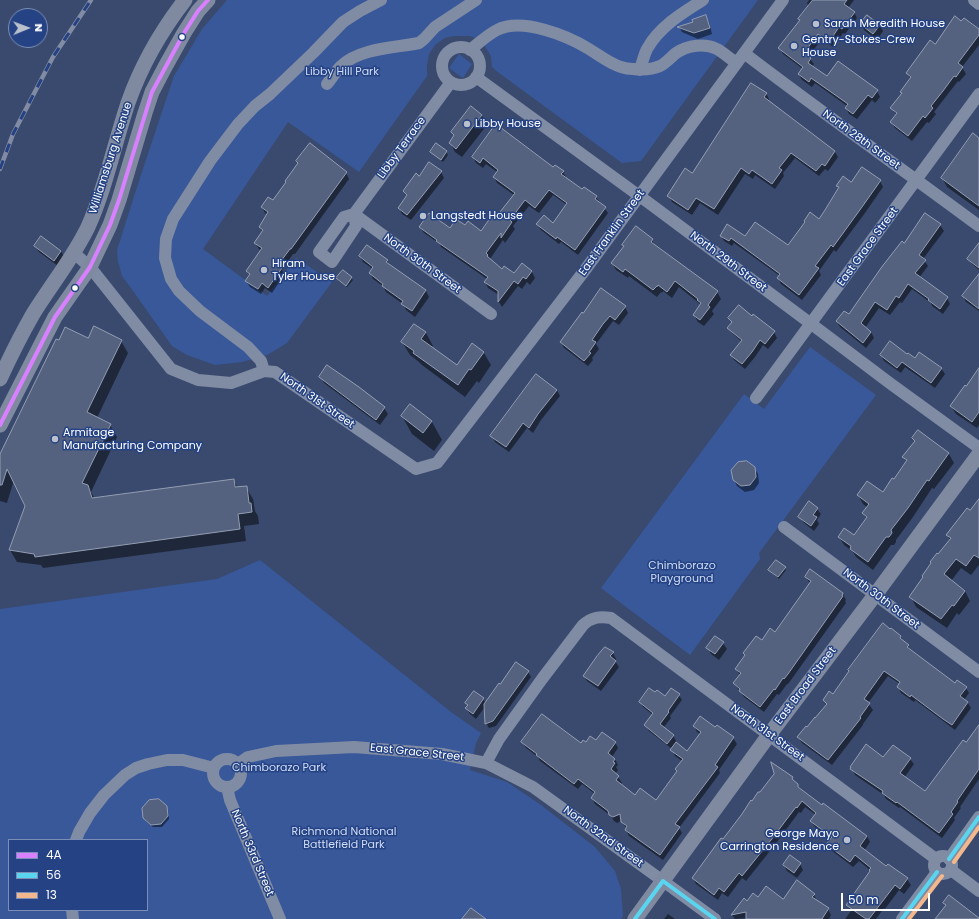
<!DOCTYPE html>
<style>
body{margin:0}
#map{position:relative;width:979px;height:919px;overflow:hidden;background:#3a4a6e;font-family:Poppins,sans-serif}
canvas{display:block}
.legend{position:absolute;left:8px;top:839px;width:140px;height:72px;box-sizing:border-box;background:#244284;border:1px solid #7c8eb5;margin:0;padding:5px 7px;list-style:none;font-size:12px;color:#fff}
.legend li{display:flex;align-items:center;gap:8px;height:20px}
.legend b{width:20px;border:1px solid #7c8eb5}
.north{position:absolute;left:8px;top:8px;width:40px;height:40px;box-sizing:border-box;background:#244284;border:1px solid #7c8eb5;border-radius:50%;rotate:89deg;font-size:11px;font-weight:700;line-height:16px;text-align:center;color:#fff}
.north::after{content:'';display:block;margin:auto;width:14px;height:18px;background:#bac0cc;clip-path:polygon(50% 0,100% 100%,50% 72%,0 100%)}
.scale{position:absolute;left:841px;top:893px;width:89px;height:18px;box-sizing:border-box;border:2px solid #fff;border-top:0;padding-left:5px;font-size:12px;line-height:14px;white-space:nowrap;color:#fff;-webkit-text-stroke:3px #244284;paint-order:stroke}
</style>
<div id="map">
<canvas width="979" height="919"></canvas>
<ul class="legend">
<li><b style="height:5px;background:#d880ff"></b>4A</li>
<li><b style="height:5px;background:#5ad5f0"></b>56</li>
<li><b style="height:5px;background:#f2b78c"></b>13</li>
</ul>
<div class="north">N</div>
<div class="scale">50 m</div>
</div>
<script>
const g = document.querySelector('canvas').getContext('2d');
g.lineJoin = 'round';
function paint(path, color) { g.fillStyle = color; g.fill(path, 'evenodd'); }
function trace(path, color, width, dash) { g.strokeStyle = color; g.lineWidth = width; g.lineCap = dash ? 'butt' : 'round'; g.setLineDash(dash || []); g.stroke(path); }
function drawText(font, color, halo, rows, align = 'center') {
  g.font = font + ' Poppins,sans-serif'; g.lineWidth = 3; g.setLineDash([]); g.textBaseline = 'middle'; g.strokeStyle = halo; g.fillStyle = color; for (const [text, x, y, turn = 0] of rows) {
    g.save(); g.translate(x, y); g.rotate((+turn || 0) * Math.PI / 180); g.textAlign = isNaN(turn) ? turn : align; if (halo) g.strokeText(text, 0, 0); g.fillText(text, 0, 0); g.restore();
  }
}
paint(new Path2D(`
 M 227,0 L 758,0 L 641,161 L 622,163 L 499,73 L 492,67 L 491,56 L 484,45 L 477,39 L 470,36 L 454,36 L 445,38 L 436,44 L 429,54 L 427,65 L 427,76 L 359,172 L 288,122 L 203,249 L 267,296 L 296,258 L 332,282 L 287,343 L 267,355 L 242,362 L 215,365 L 187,355 L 172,346 L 131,288 L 122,276 L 118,261 L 117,250 L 140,178 L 174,76 L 202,29 Z
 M 459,54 L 472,64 L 463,78 L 449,68 Z
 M 810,347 L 876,395 L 759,553 L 760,559 L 690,655 L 601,588 L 744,394 L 764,409 Z
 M 260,560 L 451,712 L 481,733 L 476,743 L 470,770 L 507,782 L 541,805 L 595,847 L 615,871 L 621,889 L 623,916 L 621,919 L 0,919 L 0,609 L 217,579 ZM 9,840 L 147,840 L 147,910 L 9,910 Z`), '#38589a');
paint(new Path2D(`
 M 809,0 L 854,0 L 848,8 L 854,12 L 857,18 L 845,34 L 843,33 L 833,47 L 822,39 L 808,57 L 810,59 L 814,64 L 812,67 L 827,78 L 877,91 L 880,97 L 875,103 L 872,100 L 857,119 L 849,114 L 846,108 L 847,106 L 815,83 L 812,87 L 802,80 L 799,75 L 803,69 L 783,54 L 780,48 L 800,21 L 809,7 L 807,3 Z
 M 705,16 L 709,22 L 712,34 L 698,39 L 682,32 L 679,27 L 694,23 Z
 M 962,22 L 979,30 L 979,45 L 962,67 L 966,74 L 959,82 L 958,81 L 934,112 L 936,114 L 929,123 L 927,122 L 912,141 L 895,128 L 891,122 L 897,115 L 891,108 L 902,93 L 910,78 L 907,73 L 935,45 Z
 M 861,24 L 880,26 L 883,31 L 877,40 L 864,30 Z
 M 766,93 L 769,99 L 768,101 L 835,152 L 838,157 L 828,171 L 825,169 L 819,176 L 795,158 L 783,173 L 784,176 L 775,189 L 755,175 L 753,179 L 745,174 L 718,215 L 700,203 L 692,215 L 672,202 L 669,196 L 692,174 Z
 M 471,108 L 482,116 L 487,125 L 462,157 L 455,152 L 450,143 Z
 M 496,126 L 554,168 L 563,172 L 566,177 L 566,178 L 582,190 L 596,197 L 608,213 L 578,255 L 561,242 L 559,244 L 541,230 L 537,224 L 553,225 L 567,205 L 553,195 L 539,213 L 529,206 L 513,226 L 515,229 L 505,243 L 503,240 L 490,259 L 502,270 L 514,275 L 522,265 L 532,272 L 535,278 L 530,285 L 527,282 L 522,289 L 518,286 L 502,307 L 499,302 L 499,295 L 488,288 L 485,282 L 487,279 L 441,247 L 440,244 L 424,233 L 420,227 L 450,229 L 465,226 L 481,233 L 501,221 L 514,195 L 497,183 L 494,177 L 497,172 L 486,164 L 483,168 L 476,163 L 473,157 Z
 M 979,139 L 979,210 L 947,187 L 942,178 Z
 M 437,145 L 446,152 L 448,155 L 443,162 L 433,154 L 431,152 Z
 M 429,163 L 441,172 L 444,178 L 411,220 L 402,214 L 399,208 L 407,197 L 404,191 L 419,177 Z
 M 346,173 L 349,179 L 295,254 L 293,254 L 282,270 L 284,275 L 272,293 L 265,288 L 261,294 L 250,287 L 246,281 L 250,275 L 247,271 L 261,251 L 259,249 L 255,243 L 263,233 L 260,227 L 268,215 L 265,213 L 262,207 L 273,202 Z
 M 880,181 L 883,187 L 865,213 L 836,252 L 834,250 L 819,271 L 821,275 L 802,300 L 781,284 L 778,278 L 780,276 L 734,243 L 732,246 L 724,241 L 721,236 L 745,237 L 788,246 L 819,220 L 839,188 L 838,186 L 851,183 Z
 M 926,214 L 940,225 L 944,231 L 923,259 L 928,266 L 919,278 L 947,298 L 950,304 L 943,314 L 932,306 L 931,303 L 912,289 L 902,303 L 900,302 L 890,315 L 879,308 L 865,328 L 871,332 L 874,338 L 866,348 L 840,327 L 837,322 L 849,315 L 904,244 Z
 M 652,240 L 655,246 L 717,292 L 721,299 L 712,311 L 714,314 L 704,326 L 698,322 L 694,315 L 701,305 L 700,304 L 679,287 L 672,298 L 663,291 L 662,293 L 661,292 L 657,297 L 629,276 L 628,278 L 616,270 L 612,263 L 624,247 L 623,245 Z
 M 35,246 L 61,251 L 64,257 L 58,266 L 39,252 Z
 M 979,254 L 979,270 L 972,264 L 968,259 Z
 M 360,256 L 387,261 L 390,266 L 426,291 L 429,297 L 415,317 L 406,310 L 403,304 L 386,292 L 383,286 L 373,279 L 370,273 L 373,269 L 363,262 Z
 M 979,275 L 979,311 L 966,302 L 963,296 Z
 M 351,278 L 353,280 L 347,287 L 339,281 L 338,279 Z
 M 625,307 L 628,313 L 619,325 L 613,321 L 596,344 L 599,349 L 592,358 L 593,360 L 588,366 L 564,348 L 561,342 Z
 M 752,317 L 774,332 L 777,338 L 768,349 L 763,345 L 755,357 L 745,369 L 734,360 L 731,355 L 742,342 L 732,333 L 729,328 L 732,323 L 729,318 Z
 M 415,325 L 426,333 L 433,346 L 431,348 L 457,367 L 484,353 L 491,365 L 479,383 L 477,381 L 465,397 L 422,365 L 419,362 L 410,355 L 402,342 Z
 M 89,340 L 121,341 L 128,353 L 97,418 L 110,425 L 117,437 L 91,492 L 95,499 L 233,480 L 238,488 L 246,487 L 253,499 L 255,511 L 258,516 L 259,524 L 244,526 L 246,541 L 43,568 L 41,565 L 17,562 L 10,550 L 26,505 L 14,480 L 7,503 L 0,501 L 0,456 L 59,341 Z
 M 881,355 L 907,356 L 915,359 L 941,368 L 945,374 L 935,388 L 905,367 L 901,373 L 884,361 Z
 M 979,369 L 979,425 L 977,428 L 956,414 L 951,406 L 967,387 Z
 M 321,377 L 384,408 L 388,414 L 380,425 L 324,383 Z
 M 557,390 L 560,396 L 541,420 L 533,433 L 527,428 L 509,452 L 495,442 L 492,436 Z
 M 410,405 L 432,422 L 442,440 L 434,451 L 412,434 L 402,416 Z
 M 918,431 L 949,454 L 954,463 L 934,489 L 932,488 L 913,517 L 896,540 L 896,542 L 894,545 L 891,545 L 873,570 L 856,557 L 853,552 L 844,545 L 839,537 L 854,537 L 867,519 L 863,513 L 868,508 L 863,504 L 858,495 L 883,494 L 907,462 L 904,457 L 915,442 L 913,439 Z
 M 754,468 L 758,474 L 759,483 L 754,490 L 745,492 L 737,486 L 734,480 Z
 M 979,501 L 979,565 L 971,575 L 961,568 L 951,581 L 965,591 L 970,601 L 959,615 L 957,613 L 947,628 L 916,607 L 911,597 L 938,555 L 950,540 L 948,535 L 971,512 Z
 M 817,509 L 821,514 L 817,520 L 819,524 L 814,531 L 803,522 L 800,517 Z
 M 785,567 L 786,570 L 779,579 L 771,572 L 770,570 Z
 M 806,577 L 843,594 L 846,600 L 845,601 L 846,603 L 791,680 L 788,684 L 787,684 L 779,695 L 777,694 L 764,712 L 744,697 L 741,692 L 738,689 L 734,683 L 740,675 L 736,669 L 762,641 L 776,634 L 810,584 Z
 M 901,637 L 904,643 L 908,646 L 911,652 L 956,685 L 966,688 L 969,693 L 964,700 L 968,703 L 971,708 L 955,730 L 915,700 L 914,702 L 901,693 L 898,687 L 900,684 L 888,676 L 868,703 L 873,710 L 863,724 L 863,725 L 832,765 L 802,743 L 798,737 L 807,729 L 827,705 L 824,700 L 833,695 Z
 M 715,638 L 723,643 L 727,649 L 719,660 L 711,654 L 708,648 Z
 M 605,648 L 613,653 L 616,659 L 615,661 L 619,667 L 601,691 L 587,681 L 584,676 Z
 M 528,672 L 531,677 L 496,726 L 489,728 L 486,723 L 485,707 L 476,719 L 470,714 L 466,708 L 468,706 L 466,703 L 483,699 L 486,703 Z
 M 679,695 L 682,700 L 670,716 L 671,718 L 663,728 L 673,735 L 676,741 L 675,743 L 687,752 L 700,734 L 697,732 L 694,726 L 715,728 L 717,726 L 733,738 L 737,744 L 719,770 L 720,773 L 679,828 L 682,833 L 663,860 L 629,836 L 626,830 L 627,829 L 621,821 L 617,823 L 614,821 L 611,816 L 595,804 L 592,798 L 595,794 L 582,784 L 578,789 L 540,761 L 538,757 L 526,748 L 522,742 L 581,745 L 596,742 L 615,742 L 618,748 L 612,757 L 615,759 L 618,765 L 616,767 L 618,770 L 615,774 L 618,777 L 622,783 L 620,785 L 635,796 L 656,801 L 678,772 L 682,761 L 675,756 L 672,749 L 649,731 L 646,725 L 653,715 L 643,707 L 640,702 Z
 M 979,727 L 979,779 L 960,807 L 961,808 L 954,818 L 955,820 L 942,838 L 900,807 L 899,808 L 886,799 L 884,795 L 855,775 L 852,769 L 883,758 L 910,759 L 914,764 L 904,778 L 925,793 L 967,744 Z
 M 792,778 L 794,782 L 797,784 L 801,791 L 867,836 L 870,842 L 864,851 L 887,867 L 888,865 L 907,879 L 911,885 L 904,894 L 899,890 L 885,909 L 884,908 L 876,919 L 845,919 L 851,911 L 847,905 L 871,872 L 870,870 L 859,861 L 853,867 L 831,850 L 827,844 L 831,840 L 815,827 L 811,821 L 816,815 L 805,807 L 801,813 L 799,812 L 774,846 L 746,881 L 742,878 L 728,897 L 722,893 L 718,900 L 696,884 L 693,878 L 752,802 Z
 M 166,807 L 168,810 L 169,819 L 162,827 L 153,827 L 146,821 L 144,818 Z
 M 800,864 L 803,870 L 797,878 L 787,871 L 784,865 Z
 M 814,895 L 817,901 L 828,909 L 831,915 L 829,919 L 747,919 L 747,918 L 735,919 L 732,915 L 747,902 L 758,898 L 783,900 Z
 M 668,914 L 675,919 L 664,919 Z`), '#0007');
const building = new Path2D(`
 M 813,0 L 847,0 L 844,4 L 855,12 L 842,29 L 839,27 L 829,42 L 818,34 L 804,53 L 811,58 L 808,63 L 827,76 L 838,61 L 878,90 L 872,98 L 868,95 L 853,114 L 845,108 L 848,104 L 831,92 L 811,78 L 809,82 L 798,74 L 803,67 L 778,48 L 800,20 L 798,19 Z
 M 706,15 L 710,28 L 694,33 L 677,27 L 693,22 L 692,20 Z
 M 867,15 L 880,25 L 873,34 L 860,24 Z
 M 955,16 L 961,21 L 964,18 L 979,29 L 979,35 L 958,63 L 963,67 L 956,77 L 954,76 L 943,91 L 931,106 L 933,108 L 925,118 L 923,116 L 908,136 L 890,122 L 897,113 L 890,108 L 902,93 L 900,92 L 911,77 L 906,73 L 930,40 L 935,44 Z
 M 751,83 L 767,93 L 764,97 L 835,151 L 825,166 L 822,164 L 816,171 L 791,153 L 779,168 L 782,170 L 772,184 L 752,170 L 749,174 L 741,168 L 714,209 L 696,198 L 688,210 L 667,196 L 685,168 L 692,173 Z
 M 471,106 L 482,115 L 456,149 L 449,143 L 454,135 L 451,132 Z
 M 496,124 L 553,167 L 555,165 L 564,171 L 561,174 L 582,189 L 584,187 L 597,196 L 595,199 L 606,207 L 575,250 L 557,237 L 556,239 L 536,224 L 544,215 L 553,223 L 567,203 L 549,190 L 535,208 L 525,200 L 510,220 L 512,222 L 501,238 L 501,233 L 486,253 L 488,255 L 487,256 L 502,269 L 504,266 L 514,273 L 522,263 L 532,271 L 526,279 L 523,277 L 518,284 L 514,281 L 498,302 L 498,291 L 484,282 L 488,277 L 436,241 L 437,240 L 419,227 L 429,213 L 450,228 L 456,219 L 465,225 L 468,221 L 481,231 L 493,214 L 500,219 L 500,212 L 515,193 L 493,177 L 498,170 L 483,158 L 480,163 L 472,157 Z
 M 973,133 L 979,138 L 979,206 L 941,178 Z
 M 310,143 L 347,172 L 291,249 L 290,249 L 278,265 L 282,268 L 268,288 L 262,283 L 258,289 L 245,281 L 250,274 L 246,271 L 262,248 L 254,243 L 263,230 L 259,227 L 268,212 L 261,207 L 268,197 L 273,200 L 286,182 L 285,181 L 298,163 L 296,161 Z
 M 436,143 L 447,151 L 441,160 L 430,152 Z
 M 429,162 L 442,171 L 407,215 L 398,208 L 407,195 L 403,191 L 416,173 L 419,176 Z
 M 862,167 L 881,180 L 862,207 L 833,247 L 831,245 L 815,266 L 819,268 L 799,295 L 777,278 L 780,274 L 731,238 L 729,241 L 720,236 L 727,224 L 745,236 L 755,222 L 788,245 L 805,222 L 804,221 L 810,212 L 819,219 L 825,210 L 839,187 L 836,186 L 843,176 L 851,182 Z
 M 925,213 L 941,224 L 919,255 L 926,260 L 915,273 L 948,297 L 940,309 L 928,300 L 929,299 L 908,284 L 899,298 L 896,296 L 887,310 L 875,302 L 861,323 L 871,332 L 863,343 L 836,321 L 844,311 L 849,314 L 881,268 L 902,241 L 904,243 Z
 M 636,226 L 653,239 L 651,242 L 718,291 L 708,305 L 710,307 L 700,320 L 693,315 L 701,303 L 697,300 L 698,299 L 675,281 L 667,292 L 658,285 L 658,286 L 657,286 L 653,290 L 625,269 L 623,272 L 611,263 L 624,246 L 622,245 Z
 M 41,236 L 61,251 L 54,261 L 34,246 Z
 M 979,243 L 979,268 L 967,259 Z
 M 367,245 L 388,260 L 386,262 L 426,290 L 412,311 L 401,304 L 403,301 L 382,286 L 383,284 L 369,273 L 373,267 L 359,256 Z
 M 343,270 L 352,277 L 346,286 L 336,278 Z
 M 979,274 L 979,309 L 962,296 Z
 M 601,288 L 626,306 L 615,320 L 610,316 L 603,324 L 592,340 L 596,342 L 589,352 L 591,353 L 584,361 L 560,342 L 582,312 L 583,313 Z
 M 739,305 L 752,316 L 753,314 L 775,331 L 765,344 L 760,340 L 752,352 L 742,364 L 730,355 L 742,340 L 727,328 L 732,322 L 728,318 Z
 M 414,324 L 426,332 L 421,339 L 457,365 L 472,343 L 484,352 L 471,370 L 469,369 L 458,385 L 413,353 L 414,351 L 401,342 Z
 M 94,326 L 122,340 L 87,412 L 111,424 L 82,483 L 88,485 L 92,498 L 234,479 L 235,487 L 247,486 L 249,503 L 251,503 L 252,512 L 238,514 L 240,529 L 35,557 L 34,554 L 9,550 L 25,506 L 7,469 L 2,485 L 0,485 L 0,454 L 56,339 L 59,340 L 65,327 L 88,338 Z
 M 890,341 L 907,354 L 908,353 L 915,358 L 919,352 L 942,368 L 931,383 L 902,362 L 897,368 L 880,355 Z
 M 327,365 L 359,387 L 385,407 L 376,420 L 319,377 Z
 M 979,368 L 979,412 L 972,422 L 950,406 L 965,385 L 966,386 Z
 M 536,374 L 557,390 L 538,414 L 529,428 L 523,423 L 506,447 L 490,436 Z
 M 410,404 L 432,421 L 423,433 L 401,416 Z
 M 918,430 L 949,453 L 929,481 L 927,480 L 908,508 L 891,530 L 892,533 L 889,537 L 886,537 L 868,562 L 850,549 L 851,546 L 838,537 L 844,528 L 854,535 L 867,517 L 862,513 L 869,504 L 857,495 L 867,481 L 883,492 L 892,478 L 894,479 L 907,460 L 902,457 L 915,441 L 912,438 Z
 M 747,461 L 755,467 L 756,477 L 750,485 L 741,486 L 733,480 L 731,470 L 738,462 Z
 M 979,499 L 979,558 L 974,555 L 966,566 L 956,559 L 944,574 L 965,591 L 954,606 L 952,605 L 941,619 L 909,597 L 923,577 L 922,576 L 931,563 L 930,562 L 937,553 L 938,554 L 951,538 L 946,535 L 967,508 L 970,510 Z
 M 809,501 L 818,508 L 813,515 L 817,517 L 811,526 L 798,517 Z
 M 776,560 L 786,567 L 778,577 L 768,570 Z
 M 810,569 L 843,593 L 842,596 L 843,596 L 788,674 L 784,679 L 783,678 L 775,690 L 774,689 L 760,707 L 739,691 L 740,689 L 733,683 L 741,673 L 735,669 L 745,655 L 743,653 L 756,636 L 762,640 L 770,628 L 775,632 L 811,581 L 805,577 Z
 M 883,623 L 890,629 L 891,628 L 901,636 L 900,638 L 909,645 L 907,647 L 955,683 L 957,680 L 967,687 L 960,696 L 968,702 L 952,725 L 943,719 L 911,695 L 910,697 L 897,687 L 900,682 L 884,671 L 864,699 L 870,703 L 860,717 L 861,718 L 828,760 L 797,737 L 806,726 L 807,727 L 815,717 L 815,718 L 827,704 L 823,700 L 829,691 L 833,694 L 849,671 L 848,670 Z
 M 715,636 L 724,642 L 715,654 L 706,648 Z
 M 605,647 L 614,652 L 610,656 L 616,661 L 598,686 L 583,676 L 597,656 Z
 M 516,662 L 529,671 L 493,721 L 485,724 L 484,704 L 499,683 L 500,684 Z
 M 649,688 L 655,692 L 657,690 L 665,696 L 671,688 L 680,694 L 668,711 L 669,712 L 660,724 L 674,735 L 667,744 L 644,725 L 653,713 L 639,702 Z
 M 474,691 L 484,698 L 473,714 L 465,708 L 468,705 L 465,703 Z
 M 542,714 L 581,743 L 583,740 L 586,742 L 590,736 L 596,740 L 602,732 L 616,742 L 608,753 L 615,759 L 613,762 L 615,763 L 611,769 L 619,776 L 616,780 L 635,795 L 640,788 L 656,800 L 677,771 L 675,769 L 683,759 L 670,750 L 676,742 L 687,751 L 701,732 L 693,726 L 700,716 L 715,727 L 717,725 L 734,737 L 715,765 L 718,767 L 675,824 L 680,827 L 660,855 L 625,830 L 627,826 L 621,822 L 620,814 L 613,817 L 609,815 L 608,811 L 591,798 L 595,792 L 578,779 L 574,784 L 536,755 L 537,754 L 521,742 Z
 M 979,725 L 979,769 L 957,801 L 958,802 L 951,812 L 953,814 L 939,833 L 897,802 L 896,803 L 882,793 L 883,791 L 850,769 L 851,767 L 850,767 L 866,744 L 883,757 L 893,745 L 911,758 L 900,773 L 925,791 L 963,740 L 966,742 Z
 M 771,762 L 793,777 L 792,779 L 798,784 L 798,787 L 822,805 L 823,803 L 867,836 L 860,846 L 886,866 L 888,864 L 908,878 L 900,889 L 895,885 L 869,919 L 866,919 L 846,905 L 870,871 L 869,870 L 871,868 L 855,855 L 850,862 L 826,844 L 832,837 L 810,821 L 816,813 L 802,801 L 797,808 L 796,807 L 771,840 L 742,876 L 739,873 L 724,892 L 719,888 L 714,895 L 692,878 L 721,838 L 723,839 L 742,814 L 751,800 L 752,801 L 758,792 L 760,792 L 774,774 Z
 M 159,799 L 167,806 L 168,816 L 161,824 L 151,825 L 143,818 L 142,808 L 149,800 Z
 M 790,855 L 801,863 L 794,873 L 783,865 Z
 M 797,880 L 815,894 L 812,897 L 829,908 L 822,919 L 746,919 L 746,912 L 731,915 L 744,898 L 747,901 L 753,893 L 758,897 L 766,886 L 783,899 Z
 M 949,895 L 979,918 L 979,919 L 935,919 L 946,905 L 943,903 Z
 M 471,908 L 486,919 L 462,919 Z`);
paint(building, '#55627f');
trace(building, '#939db2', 1);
trace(new Path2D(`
 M 974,0 L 979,4
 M442 66a19 19 0 1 1 38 0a19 19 0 1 1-38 0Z
 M 470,50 C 479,43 487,35 497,30 C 522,17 568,36 589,49 C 599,55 610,64 621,67 C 624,68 629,69 633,69 C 642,70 651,70 660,66 C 666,63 671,57 676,53 C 688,45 705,43 717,49 C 724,53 730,59 737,63
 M 744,53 C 821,112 901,168 979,226
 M 640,70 C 642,63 644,55 647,49 C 659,27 682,13 703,0
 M 476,77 L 649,203 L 822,332 L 891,384 L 979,448
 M 327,84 C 332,78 336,71 341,66 C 360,48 394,48 419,43 L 424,39 L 435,27 L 476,0
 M 354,214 L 356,226 L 332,262 L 319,252 L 344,217 L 354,214 L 451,82
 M 354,214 L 491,314
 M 74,253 L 90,267 L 171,369 L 198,380 L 231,383 L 264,371 L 275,372 L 416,469 L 437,463 L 585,270 L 783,0
 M 264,371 L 261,361 L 248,347 L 200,311 L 179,291 L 171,279 L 165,258 L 166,239 L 173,219 L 210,161 L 238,124 L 255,106 L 270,94 L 313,53 L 343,22 L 360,11 L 381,0
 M 756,398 L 979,94
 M 784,527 L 979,672
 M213 773a14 14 0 1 1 28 0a14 14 0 1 1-28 0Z
 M 486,763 L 499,739 L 542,679 L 583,625 C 592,617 600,616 611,618 L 936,859
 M 238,764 L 248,757 L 276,751 L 354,747 L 442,754 L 486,763 L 533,787 L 663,881 L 715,919
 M 227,787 L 230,800 L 280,919
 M 76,840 L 79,832 L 90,813 L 104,795 L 125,775 L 136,768 L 148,764 L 167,760 L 183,760 L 214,768
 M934 865a9 9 0 1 1 18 0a9 9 0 1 1-18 0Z
 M 949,859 L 979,817
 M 951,870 L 979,891
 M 72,910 L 73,919
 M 902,919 L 937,872`), '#808ba4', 12);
trace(new Path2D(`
 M 0,379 C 10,357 21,335 33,314 C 51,285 73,258 88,227 C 106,187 114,145 128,103 C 141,66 161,31 185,0
 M 0,425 L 55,317 L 90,267 L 110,225 L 119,200 L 145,113 L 152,92 L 165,67 L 184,33 L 198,11 L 208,0
 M 635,919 L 769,735 L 875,595 L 979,454`), '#7f8aa1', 15);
const rail = new Path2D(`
 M 0,169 L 13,134 L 53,57 L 91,0`);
trace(rail, '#818ba3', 4.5);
trace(rail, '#244284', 3, [9]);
trace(new Path2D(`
 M 0,425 L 55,317 L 90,267 L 110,225 L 119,200 L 152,92 L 184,33 L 198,11 L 208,0`), '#d880ff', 4);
trace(new Path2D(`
 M 949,859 L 979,817
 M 635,919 L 663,881 L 715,919
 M 902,919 L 937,872`), '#5ad5f0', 4);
trace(new Path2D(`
 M 954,862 L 979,827
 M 909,919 L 942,876`), '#f2b78c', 4);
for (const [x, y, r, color] of [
 [816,24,4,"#bac0cc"],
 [182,37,3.5,"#fff"],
 [794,46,4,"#bac0cc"],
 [467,124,4,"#bac0cc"],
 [423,216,4,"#bac0cc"],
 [264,270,4,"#bac0cc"],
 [75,288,3.5,"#fff"],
 [55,439,4,"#bac0cc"],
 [847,840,4,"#bac0cc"]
]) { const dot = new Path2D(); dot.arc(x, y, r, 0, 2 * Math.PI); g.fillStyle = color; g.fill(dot); trace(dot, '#244284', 1.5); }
drawText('11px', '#fff', '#244284', [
 ["Sarah Meredith House",824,24],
 ["Gentry-Stokes-Crew",802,40],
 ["House",802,53],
 ["Libby House",475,124],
 ["Langstedt House",431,216],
 ["Hiram",272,264],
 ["Tyler House",272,277],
 ["Armitage",63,433],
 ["Manufacturing Company",63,446],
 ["George Mayo",839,834,"right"],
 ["Carrington Residence",839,847,"right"]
], 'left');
drawText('11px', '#d0ddf6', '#244284', [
 ["Libby Hill Park",342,72],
 ["Chimborazo",682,566],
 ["Playground",682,579],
 ["Chimborazo Park",279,768],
 ["Richmond National",344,832],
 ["Battlefield Park",344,845]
]);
drawText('11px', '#fff', '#244284', [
 ["North 28th Street",861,140,36],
 ["Libby Terrace",402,148,-54],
 ["Williamsburg Avenue",111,158,-72],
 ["East Franklin Street",612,233,-54],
 ["East Grace Street",868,247,-54],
 ["North 29th Street",728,262,37],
 ["North 30th Street",422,264,36],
 ["North 31st Street",317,401,35],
 ["North 30th Street",881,599,37],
 ["East Broad Street",806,686,-53],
 ["North 31st Street",767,733,36],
 ["East Grace Street",417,753,6],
 ["North 32nd Street",603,837,36],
 ["North 33rd Street",252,853,67]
]);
</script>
